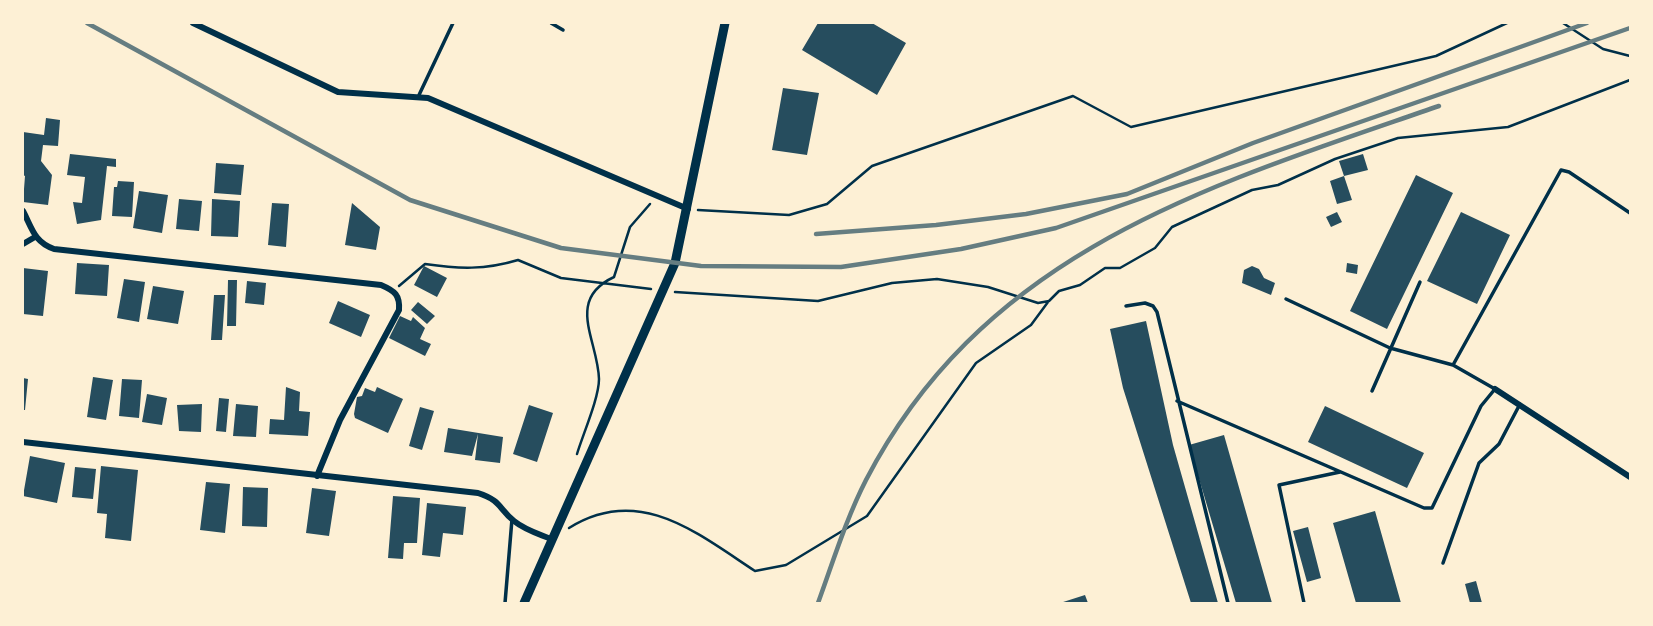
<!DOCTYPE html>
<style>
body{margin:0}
#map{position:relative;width:1653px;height:626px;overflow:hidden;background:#fdf0d5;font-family:"Varela Round",sans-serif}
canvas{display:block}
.frame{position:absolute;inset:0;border:24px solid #fdf0d5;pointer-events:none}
</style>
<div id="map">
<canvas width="1653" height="626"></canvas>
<div class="frame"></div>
</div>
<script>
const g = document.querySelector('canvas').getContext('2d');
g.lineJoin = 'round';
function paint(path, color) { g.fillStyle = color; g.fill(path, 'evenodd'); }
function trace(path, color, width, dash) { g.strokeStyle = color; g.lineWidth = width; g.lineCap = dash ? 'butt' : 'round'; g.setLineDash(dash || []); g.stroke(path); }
paint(new Path2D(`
 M 818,23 L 872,23 L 906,43 L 877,95 L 802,50 Z
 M 783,88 L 819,93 L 807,155 L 772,150 Z
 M 46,118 L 60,120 L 58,146 L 43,145 L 41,161 L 52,175 L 48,205 L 23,202 L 25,176 L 23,175 L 23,132 L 44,135 Z
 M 70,154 L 116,159 L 116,167 L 107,166 L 101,220 L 77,224 L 73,202 L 82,203 L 85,177 L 67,175 Z
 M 1363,154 L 1368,170 L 1344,176 L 1339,161 Z
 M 216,163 L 244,165 L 241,195 L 214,193 Z
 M 1416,175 L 1453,193 L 1387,329 L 1350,311 Z
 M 1344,176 L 1352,200 L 1337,204 L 1330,181 Z
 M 118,181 L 134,182 L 132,217 L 112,216 L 114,187 L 117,187 Z
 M 139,191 L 168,195 L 162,233 L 133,228 Z
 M 179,199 L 202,201 L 199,231 L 176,229 Z
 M 212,199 L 240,201 L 238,237 L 211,236 Z
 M 272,203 L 289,204 L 286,247 L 268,245 Z
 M 352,203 L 380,227 L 376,250 L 345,245 Z
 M 1337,212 L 1342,222 L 1331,227 L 1326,217 Z
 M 1461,212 L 1510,235 L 1477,304 L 1427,281 Z
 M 77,263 L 109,265 L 107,296 L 75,294 Z
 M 1347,263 L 1358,265 L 1357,274 L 1346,272 Z
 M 424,266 L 447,278 L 437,297 L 414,285 Z
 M 1252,266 L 1259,269 L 1264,278 L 1275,283 L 1271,295 L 1242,283 L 1244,270 Z
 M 23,268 L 48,271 L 43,316 L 23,314 Z
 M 124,279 L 145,282 L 139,322 L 117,318 Z
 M 228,280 L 237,280 L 236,326 L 227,326 Z
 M 247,281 L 266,283 L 264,305 L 245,303 Z
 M 153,286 L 184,291 L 178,324 L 147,319 Z
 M 214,295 L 225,295 L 222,340 L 211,340 Z
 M 338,301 L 370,315 L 361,337 L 329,323 Z
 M 418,302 L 435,316 L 427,324 L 411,310 Z
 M 400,316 L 411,321 L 413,317 L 425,328 L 420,339 L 431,344 L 425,356 L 389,338 Z
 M 1146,321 L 1173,445 L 1218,603 L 1191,603 L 1123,388 L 1110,329 Z
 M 93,377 L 113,380 L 106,420 L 87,417 Z
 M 23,378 L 28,379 L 25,410 L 23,410 Z
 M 122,379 L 142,380 L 139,418 L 119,416 Z
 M 286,387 L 300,392 L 299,411 L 310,412 L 308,436 L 269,434 L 270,419 L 284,420 Z
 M 377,387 L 403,399 L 388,433 L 355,418 L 354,414 L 357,397 L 362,396 L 365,388 L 375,392 Z
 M 147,394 L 167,398 L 162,425 L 142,422 Z
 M 219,398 L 229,399 L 226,432 L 216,431 Z
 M 202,404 L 201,432 L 179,431 L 177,405 Z
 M 236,404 L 258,406 L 256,437 L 233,436 Z
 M 529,405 L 553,413 L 537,462 L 513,454 Z
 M 1325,406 L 1424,453 L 1407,488 L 1308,442 Z
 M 420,407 L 434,411 L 422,450 L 409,446 Z
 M 448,428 L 503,437 L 500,463 L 475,460 L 478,434 L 472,456 L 444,452 Z
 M 1224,435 L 1272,603 L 1236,603 L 1189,445 Z
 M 30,456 L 65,463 L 57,503 L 23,496 Z
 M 101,466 L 138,470 L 131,541 L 105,538 L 107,514 L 97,513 Z
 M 75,467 L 96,469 L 93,499 L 72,497 Z
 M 206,482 L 230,484 L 225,533 L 200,530 Z
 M 243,487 L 268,488 L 267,527 L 242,526 Z
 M 312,488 L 336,491 L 329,536 L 306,533 Z
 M 393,496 L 420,498 L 417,543 L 404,543 L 403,559 L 388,558 Z
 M 427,503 L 466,507 L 463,535 L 443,533 L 440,557 L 422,555 Z
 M 1375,511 L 1401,603 L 1356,603 L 1333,523 Z
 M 1308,527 L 1321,578 L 1307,582 L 1293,531 Z
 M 1476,581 L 1482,603 L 1470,603 L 1465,584 Z
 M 1085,595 L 1088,603 L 1060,603 Z`), '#264d5e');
trace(new Path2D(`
 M 1563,23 L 1603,49 L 1630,56
 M 698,210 L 789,215 L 827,204 L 872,166 L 1073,96 L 1131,127 L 1436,56 L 1507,23
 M 399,286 L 425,264 C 459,269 485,270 518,260 L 561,278 L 651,289
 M 675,292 L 818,301 L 892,283 L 937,279 L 988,287 L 1038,303 L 1049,301 L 1059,291 L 1080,285 L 1105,268 L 1120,268 L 1155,248 L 1172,227 L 1252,190 L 1278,185 L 1335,159 L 1398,138 L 1508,127 L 1630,80
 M 577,454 C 583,434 599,398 599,379 C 598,340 565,300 614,277 L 630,227 L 650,204
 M 569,528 C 639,484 697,533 755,571 L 786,565 L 867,516 L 976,363 L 1031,325 L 1048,302`), '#003049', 2.5);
trace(new Path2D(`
 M 551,23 L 563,30
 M 419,95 L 453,23
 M 1126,306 L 1145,303 L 1153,306 L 1157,312 L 1228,603
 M 1453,365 L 1561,170 L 1569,172 L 1630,213
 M 1372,391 L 1420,282
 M 1177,401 L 1424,508 L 1432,508 L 1481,406 L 1495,389 L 1453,365 L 1390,348 L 1286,299
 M 1443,563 L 1479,463 L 1499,444 L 1520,404
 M 505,603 L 512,519
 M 1304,603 L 1279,485 L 1340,472`), '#003049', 3.5);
trace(new Path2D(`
 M 193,23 L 338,92 L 428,98 L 688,209
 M 23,211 C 32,228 34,242 54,249 L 381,285 C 395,291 400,295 399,310 L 340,420 L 317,476
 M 23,244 L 35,237
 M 1495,389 L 1630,477
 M 23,442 L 478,493 C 502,501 498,508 514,521 C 525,530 539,534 551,539`), '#003049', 6);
trace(new Path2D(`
 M 524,603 L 675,263 L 725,23`), '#003049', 9);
trace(new Path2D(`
 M 87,23 L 410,200 L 561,248 L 701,266 L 841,267 L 961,249 L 1056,228 L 1630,28
 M 816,234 L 936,225 L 1026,214 L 1127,194 L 1253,143 L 1587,23
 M 818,603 C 833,562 846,519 866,480 C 986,249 1211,185 1439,106`), '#657d81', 4.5);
</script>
